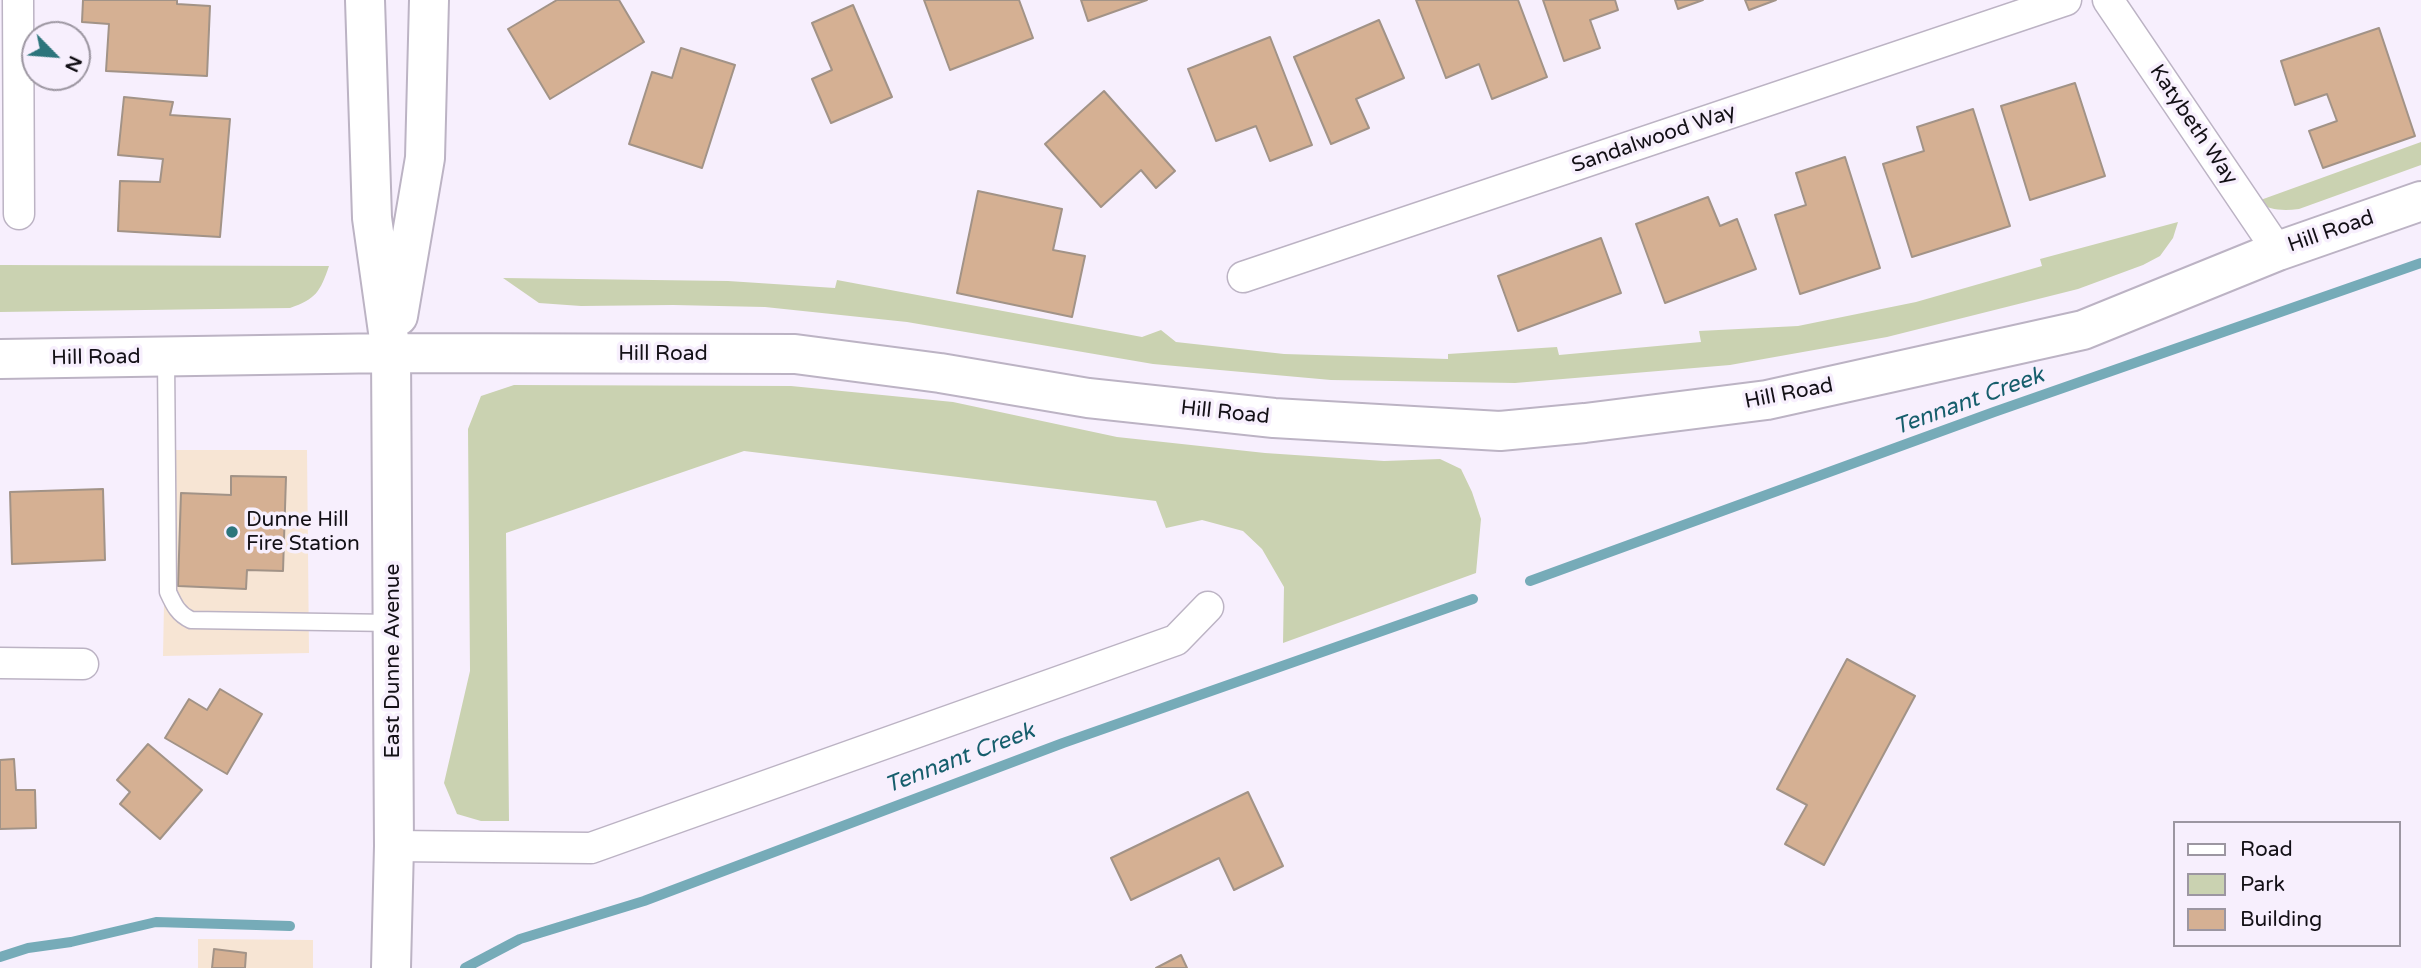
<!DOCTYPE html>
<style>
body{margin:0}
#map{position:relative;width:2421px;height:968px;overflow:hidden;background:#f7effd;font-family:"Varela Round",sans-serif}
canvas{display:block}
.legend{position:absolute;left:2173px;top:821px;width:228px;height:126px;box-sizing:border-box;background:#f7effd;border:2px solid #9c96a1;margin:0;padding:9px 12px;list-style:none;font-size:21px;color:#131016}
.legend li{display:flex;align-items:center;gap:14px;height:35px}
.legend b{width:35px;border:2px solid #9c96a1}
.north{position:absolute;left:21px;top:21px;width:70px;height:70px;box-sizing:border-box;background:#f7effd;border:2px solid #9c96a1;border-radius:50%;rotate:115deg;font-size:19px;font-weight:700;line-height:28px;text-align:center;color:#131016}
.north::after{content:'';display:block;margin:auto;width:24px;height:32px;background:#2c757c;clip-path:polygon(50% 0,100% 100%,50% 72%,0 100%)}
</style>
<div id="map">
<canvas width="2421" height="968"></canvas>
<ul class="legend">
<li><b style="height:9px;background:#fff"></b>Road</li>
<li><b style="height:19px;background:#cad2b1"></b>Park</li>
<li><b style="height:19px;background:#d5b093"></b>Building</li>
</ul>
<div class="north">N</div>
</div>
<script>
const g = document.querySelector('canvas').getContext('2d');
g.lineJoin = 'round';
function paint(path, color) { g.fillStyle = color; g.fill(path, 'evenodd'); }
function trace(path, color, width, dash) { g.strokeStyle = color; g.lineWidth = width; g.lineCap = dash ? 'butt' : 'round'; g.setLineDash(dash || []); g.stroke(path); }
function drawText(font, color, halo, rows, align = 'center') {
  g.font = font + ' "Varela Round",sans-serif'; g.lineWidth = 7; g.setLineDash([]); g.textBaseline = 'middle'; g.strokeStyle = halo; g.fillStyle = color; for (const [text, x, y, turn = 0] of rows) {
    g.save(); g.translate(x, y); g.rotate((+turn || 0) * Math.PI / 180); g.textAlign = isNaN(turn) ? turn : align; if (halo) g.strokeText(text, 0, 0); g.fillText(text, 0, 0); g.restore();
  }
}
paint(new Path2D(`
 M 167,450 L 307,450 L 309,653 L 163,656 Z
 M 198,939 L 313,940 L 313,968 L 198,968 Z`), '#f7e5d4');
paint(new Path2D(`
 M 2421,142 L 2421,165 L 2299,209 C 2282,211 2270,210 2255,202 Z
 M 2178,222 L 2173,238 L 2160,256 L 2143,265 L 2078,289 L 1887,337 L 1730,365 L 1515,383 L 1331,380 L 1153,364 L 907,322 L 765,307 L 673,305 L 581,306 L 539,303 L 503,278 L 728,281 L 835,288 L 837,280 L 1142,337 L 1161,330 L 1176,342 L 1284,354 L 1448,359 L 1448,354 L 1557,347 L 1559,355 L 1701,342 L 1699,331 L 1798,326 L 1916,302 L 2042,266 L 2040,259 Z
 M 0,265 L 329,266 C 320,292 316,299 290,308 L 0,312 Z
 M 514,385 L 791,386 L 953,402 L 1117,437 L 1265,453 L 1384,461 L 1440,459 L 1461,469 L 1472,492 L 1481,519 L 1476,573 L 1283,643 L 1284,587 L 1262,549 L 1243,531 L 1202,520 L 1166,528 L 1156,501 L 744,451 L 506,533 L 509,821 L 481,821 L 457,814 L 444,783 L 470,671 L 468,429 L 481,396 Z`), '#cad2b1');
trace(new Path2D(`
 M 1530,581 L 1994,412 L 2421,263
 M 0,957 L 28,948 L 71,942 L 156,922 L 290,926
 M 465,968 L 520,939 L 644,901 L 1063,743 L 1473,599`), '#76abb8', 10);
const building = new Path2D(`
 M 83,0 L 177,0 L 177,4 L 210,6 L 207,76 L 106,71 L 109,24 L 82,22 Z
 M 557,0 L 619,0 L 644,42 L 550,99 L 508,29 Z
 M 924,0 L 1019,0 L 1033,38 L 950,70 Z
 M 1081,0 L 1147,0 L 1088,21 Z
 M 1416,0 L 1518,0 L 1547,77 L 1492,99 L 1479,64 L 1446,78 Z
 M 1543,0 L 1615,0 L 1618,10 L 1590,20 L 1600,48 L 1564,61 Z
 M 1675,0 L 1703,0 L 1678,9 Z
 M 1745,0 L 1776,0 L 1749,10 Z
 M 853,5 L 892,97 L 831,123 L 812,79 L 832,70 L 812,23 Z
 M 1379,20 L 1404,78 L 1356,99 L 1369,128 L 1331,144 L 1294,57 Z
 M 2379,28 L 2415,136 L 2323,168 L 2309,131 L 2337,121 L 2327,94 L 2295,105 L 2281,61 Z
 M 1270,37 L 1312,145 L 1270,161 L 1256,126 L 1216,141 L 1188,69 Z
 M 681,48 L 735,65 L 702,168 L 629,144 L 652,72 L 672,78 Z
 M 2075,83 L 2105,176 L 2030,200 L 2001,106 Z
 M 1104,91 L 1175,171 L 1156,188 L 1141,170 L 1101,207 L 1045,144 Z
 M 124,97 L 173,102 L 170,115 L 230,119 L 220,237 L 118,231 L 120,181 L 160,182 L 163,159 L 118,155 Z
 M 1973,109 L 2010,226 L 1912,257 L 1883,164 L 1924,151 L 1917,127 Z
 M 1845,157 L 1880,268 L 1800,294 L 1775,215 L 1806,205 L 1796,173 Z
 M 978,191 L 1062,209 L 1053,250 L 1085,256 L 1072,317 L 957,293 Z
 M 1708,197 L 1720,226 L 1737,219 L 1756,269 L 1665,303 L 1636,224 Z
 M 1601,238 L 1621,293 L 1518,331 L 1498,276 Z
 M 231,476 L 286,477 L 283,571 L 247,570 L 246,589 L 178,586 L 181,493 L 231,495 Z
 M 103,489 L 105,560 L 12,564 L 10,492 Z
 M 1847,659 L 1915,696 L 1824,865 L 1785,844 L 1807,805 L 1777,789 Z
 M 220,689 L 262,714 L 227,774 L 165,738 L 189,699 L 207,710 Z
 M 148,744 L 202,790 L 160,839 L 120,804 L 130,792 L 117,780 Z
 M 14,759 L 16,790 L 35,790 L 36,828 L 0,829 L 0,760 Z
 M 1248,792 L 1283,866 L 1234,890 L 1219,858 L 1131,900 L 1111,858 Z
 M 214,949 L 246,953 L 245,968 L 212,968 Z
 M 1181,955 L 1187,968 L 1156,968 Z`);
paint(building, '#d5b093');
trace(building, '#a29387', 2);
const lane = new Path2D(`
 M 166,357 L 168,592 C 174,605 178,614 191,620 L 393,623`);
const street = new Path2D(`
 M 18,0 L 19,214
 M 2108,0 L 2278,251
 M 1243,277 L 2066,0
 M 0,663 L 83,664
 M 394,846 L 591,848 L 1176,640 L 1208,607`);
const secondary = new Path2D(`
 M 365,0 L 372,218 L 391,353 L 394,846 L 391,968
 M 398,316 L 425,158 L 429,0
 M 0,359 L 391,353 L 795,354 L 940,373 L 1088,398 L 1274,418 L 1500,431 L 1585,423 L 1767,400 L 2083,330 L 2278,251 L 2421,201`);
trace(lane, '#bcb3c4', 19);
trace(street, '#bcb3c4', 33);
trace(secondary, '#bcb3c4', 42);
trace(lane, '#fff', 16);
trace(street, '#fff', 30);
trace(secondary, '#fff', 38);
for (const [x, y, r, color] of [
 [232,532,7,"#2c757c"]
]) { const dot = new Path2D(); dot.arc(x, y, r, 0, 2 * Math.PI); g.fillStyle = color; g.fill(dot); trace(dot, '#f7effd', 2.5); }
drawText('21px', '#131016', '#f7effd', [
 ["Katybeth Way",2193,125,56],
 ["Sandalwood Way",1654,139,-19],
 ["Hill Road",2331,232,-19],
 ["Hill Road",663,354],
 ["Hill Road",96,358,-1],
 ["Hill Road",1789,394,-11],
 ["Hill Road",1225,413,6],
 ["East Dunne Avenue",393,661,-90]
]);
drawText('21px', '#131016', '#f7effd', [
 ["Dunne Hill",246,520],
 ["Fire Station",246,544]
], 'left');
drawText('italic 23px', '#165e6c', '#f7effd', [
 ["Tennant Creek",1969,402,-20],
 ["Tennant Creek",960,759,-21]
]);
</script>
